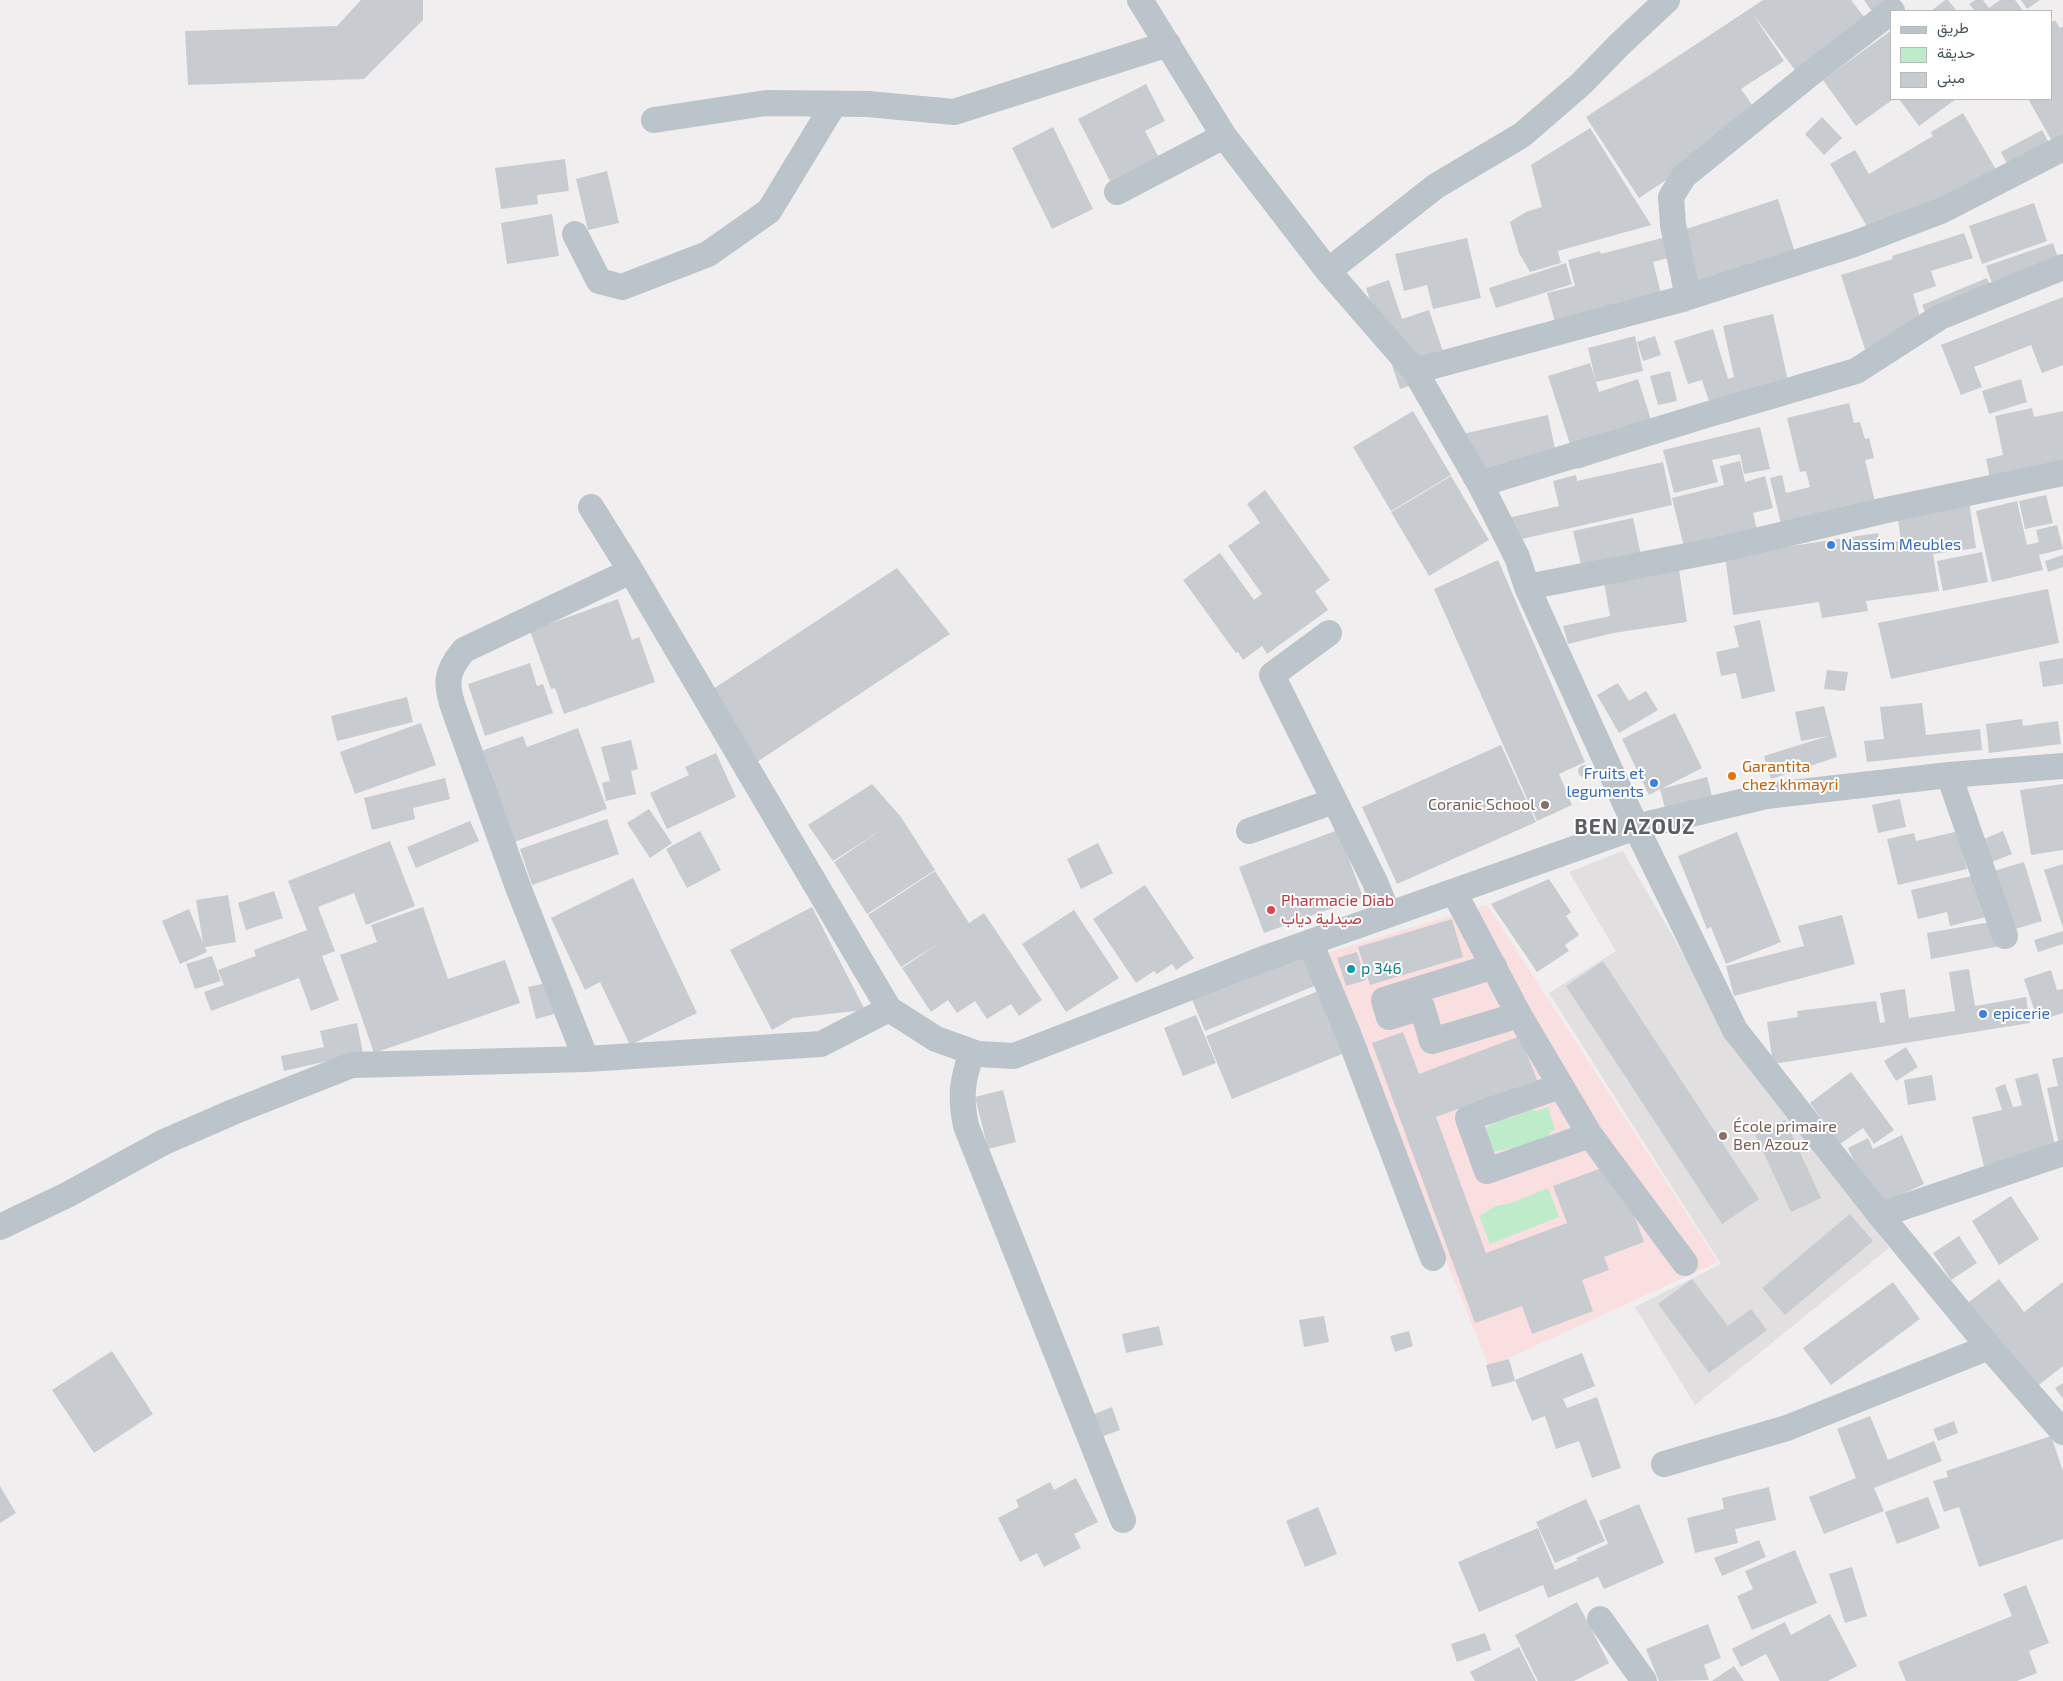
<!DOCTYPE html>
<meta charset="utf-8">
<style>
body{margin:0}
#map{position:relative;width:2063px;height:1681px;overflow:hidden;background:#f0eeee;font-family:"Exo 2",Vazirmatn,sans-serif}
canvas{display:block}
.legend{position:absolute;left:1890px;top:10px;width:162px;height:90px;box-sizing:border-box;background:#fff;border:1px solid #b5babd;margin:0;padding:6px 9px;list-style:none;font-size:15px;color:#47535a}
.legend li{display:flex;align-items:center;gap:10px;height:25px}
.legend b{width:25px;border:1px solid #b5babd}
</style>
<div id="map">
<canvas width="2063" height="1681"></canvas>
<ul class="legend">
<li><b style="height:6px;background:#bac4ca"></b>طريق</li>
<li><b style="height:14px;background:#beecca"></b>حديقة</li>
<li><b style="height:14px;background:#c8ccd0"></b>مبنى</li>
</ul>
</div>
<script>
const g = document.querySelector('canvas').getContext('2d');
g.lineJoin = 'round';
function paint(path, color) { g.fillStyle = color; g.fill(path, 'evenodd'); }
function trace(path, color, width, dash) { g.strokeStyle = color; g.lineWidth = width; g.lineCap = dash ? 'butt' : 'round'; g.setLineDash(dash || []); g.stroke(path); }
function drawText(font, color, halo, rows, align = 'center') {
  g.font = font + ' "Exo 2",Vazirmatn,sans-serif'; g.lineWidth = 4; g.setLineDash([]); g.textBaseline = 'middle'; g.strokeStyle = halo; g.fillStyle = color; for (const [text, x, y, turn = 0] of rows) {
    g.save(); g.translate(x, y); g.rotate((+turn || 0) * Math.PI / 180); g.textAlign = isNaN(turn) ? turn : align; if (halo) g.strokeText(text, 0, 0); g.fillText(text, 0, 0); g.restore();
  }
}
paint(new Path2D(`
 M 1623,851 L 1724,1024 L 1889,1248 L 1695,1405 L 1635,1307 L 1721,1264 L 1549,993 L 1616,951 L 1569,872 Z`), '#e1dfdf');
paint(new Path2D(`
 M 1487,905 L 1718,1262 L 1489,1367 L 1323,954 Z`), '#f9dfe0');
paint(new Path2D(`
 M 1548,1107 L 1555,1130 L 1551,1131 L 1547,1138 L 1521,1147 L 1492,1152 L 1484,1129 L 1497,1121 L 1513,1117 L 1530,1109 L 1537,1111 Z
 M 1548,1188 L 1559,1217 L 1490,1244 L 1479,1216 L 1496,1206 L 1511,1203 Z`), '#beecca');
paint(new Path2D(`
 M 361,0 L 423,0 L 423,20 L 364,79 L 188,85 L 185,31 L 337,26 Z
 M 1763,0 L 1851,0 L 1871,26 L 1801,78 L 1752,13 L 1784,61 L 1741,89 L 1761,118 L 1639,198 L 1586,117 Z
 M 1864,0 L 1891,0 L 1873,13 Z
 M 1945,0 L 1948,0 L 1957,11 L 1931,11 Z
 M 1975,0 L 1983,0 L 1989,8 L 2000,0 L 2015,0 L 2023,11 L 1975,11 L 1969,4 Z
 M 2021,0 L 2040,0 L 2027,9 Z
 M 2055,20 L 2060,28 L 2063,26 L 2063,153 L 2060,155 L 2028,99 L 2052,99 L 2052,22 Z
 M 1892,30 L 1892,100 L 1856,126 L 1823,80 Z
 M 1146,84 L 1165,121 L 1145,131 L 1158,156 L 1110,181 L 1078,119 Z
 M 1899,99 L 1956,99 L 1919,126 Z
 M 1963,113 L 1998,173 L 1878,245 L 1830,164 L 1855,150 L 1869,174 L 1933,136 L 1931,132 Z
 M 1822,117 L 1842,138 L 1824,155 L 1805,134 Z
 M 1053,127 L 1093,209 L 1052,229 L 1012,148 Z
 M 1590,128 L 1651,225 L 1558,251 L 1561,263 L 1530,272 L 1519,253 L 1510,222 L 1526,212 L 1542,207 L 1531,165 Z
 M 2042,130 L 2054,152 L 2012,174 L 2001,152 Z
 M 565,159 L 569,191 L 537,195 L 538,204 L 501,209 L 495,168 Z
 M 607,171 L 619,223 L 588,230 L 576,179 Z
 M 1778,199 L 1799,265 L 1695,288 L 1677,232 Z
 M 2034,203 L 2047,241 L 1982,264 L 1969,226 Z
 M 552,214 L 559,256 L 507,264 L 501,223 Z
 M 1964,233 L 1973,258 L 1931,271 L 1936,286 L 1913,294 L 1924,330 L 1870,365 L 1841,275 L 1893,259 L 1892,256 Z
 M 1666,237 L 1672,257 L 1653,262 L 1661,293 L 1683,288 L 1689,311 L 1561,344 L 1547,293 L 1575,286 L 1568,260 L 1600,251 L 1601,254 Z
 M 1467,238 L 1481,298 L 1433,309 L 1427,285 L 1404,291 L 1395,254 Z
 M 2053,243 L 2063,272 L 1998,301 L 1986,266 Z
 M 1566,263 L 1572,284 L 1496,308 L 1489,288 Z
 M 1987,278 L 1997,304 L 1933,331 L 1922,305 Z
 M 1389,280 L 1402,319 L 1429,310 L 1450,372 L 1400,389 L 1366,288 Z
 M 2063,297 L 2063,365 L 2042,373 L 2031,345 L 1974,367 L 1982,387 L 1961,395 L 1941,345 Z
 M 1773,314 L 1789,385 L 1746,415 L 1578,469 L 1548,376 L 1590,363 L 1599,392 L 1638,379 L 1651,420 L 1709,401 L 1702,380 L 1688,384 L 1674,341 L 1713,329 L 1728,379 L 1734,377 L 1723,326 Z
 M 1635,336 L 1643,371 L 1596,382 L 1588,348 Z
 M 1655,336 L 1661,355 L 1643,361 L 1637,342 Z
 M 1670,371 L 1677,401 L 1658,405 L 1650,376 Z
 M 2021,379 L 2027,402 L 1989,414 L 1982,391 Z
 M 1849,403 L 1854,423 L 1860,422 L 1865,439 L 1869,438 L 1874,458 L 1865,460 L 1876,506 L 1782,528 L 1770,478 L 1782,475 L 1786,493 L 1810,487 L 1806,471 L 1800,472 L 1787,418 Z
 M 2032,408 L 2034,417 L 2063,411 L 2063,469 L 1991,484 L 1986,459 L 2003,455 L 1995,416 Z
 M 1413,411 L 1451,475 L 1391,511 L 1353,447 Z
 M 1548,415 L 1558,464 L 1464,484 L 1453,436 Z
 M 1760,427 L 1770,469 L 1744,474 L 1740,454 L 1712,460 L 1718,482 L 1674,493 L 1663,450 Z
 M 1740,461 L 1745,482 L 1765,476 L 1773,508 L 1753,513 L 1757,530 L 1684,547 L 1672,498 L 1724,485 L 1720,466 Z
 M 1663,462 L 1672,505 L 1513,541 L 1508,518 L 1559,506 L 1553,481 L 1576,475 L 1577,481 Z
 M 1451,476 L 1489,540 L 1429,576 L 1391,512 Z
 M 1265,490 L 1330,580 L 1315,591 L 1328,610 L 1267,654 L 1262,646 L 1243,660 L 1238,652 L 1236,653 L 1183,580 L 1220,553 L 1254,600 L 1262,594 L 1228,546 L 1260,523 L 1247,504 Z
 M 2046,495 L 2053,523 L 2025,529 L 2019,501 Z
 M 1969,501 L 1976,548 L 1933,554 L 1939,591 L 1866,601 L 1868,611 L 1822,618 L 1819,602 L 1733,615 L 1725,556 L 1878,533 L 1880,544 L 1901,541 L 1897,512 Z
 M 2017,501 L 2027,545 L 2039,542 L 2036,530 L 2057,525 L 2063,549 L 2039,555 L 2043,570 L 1992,582 L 1976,511 Z
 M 1633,518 L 1642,560 L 1583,573 L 1573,531 Z
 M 1982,552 L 1988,582 L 1943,591 L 1937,561 Z
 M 2063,555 L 2063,567 L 2048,572 L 2045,561 Z
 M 1498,560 L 1585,762 L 1559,774 L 1572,805 L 1537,821 L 1434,589 Z
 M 897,568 L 950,634 L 757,762 L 710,691 Z
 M 1679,570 L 1687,622 L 1613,633 L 1568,644 L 1563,626 L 1610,616 L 1604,582 Z
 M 2048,589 L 2059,643 L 1891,679 L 1878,623 Z
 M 618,599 L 632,640 L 639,637 L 655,682 L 564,714 L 555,688 L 551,689 L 530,631 Z
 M 1760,620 L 1775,691 L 1742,699 L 1736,673 L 1721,676 L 1716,652 L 1739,647 L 1734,626 Z
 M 2063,658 L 2063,684 L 2043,687 L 2039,662 Z
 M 530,663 L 537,686 L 543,684 L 553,713 L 485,736 L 468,684 Z
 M 1827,670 L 1848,672 L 1845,691 L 1824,689 Z
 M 1618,683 L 1629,701 L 1646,691 L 1658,710 L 1619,733 L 1597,695 Z
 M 407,697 L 413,722 L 337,741 L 331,716 Z
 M 1922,703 L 1926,735 L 1980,729 L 1982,750 L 1867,762 L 1864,741 L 1884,739 L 1880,707 Z
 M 1824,706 L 1837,757 L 1771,779 L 1764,756 L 1828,736 L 1801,741 L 1795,712 Z
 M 1675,713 L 1702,768 L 1661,789 L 1707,777 L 1715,807 L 1668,819 L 1660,789 L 1649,795 L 1622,739 Z
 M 2022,719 L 2023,726 L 2058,721 L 2061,744 L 1989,753 L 1986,724 Z
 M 421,723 L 436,765 L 355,794 L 340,752 Z
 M 578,728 L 607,809 L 506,845 L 473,754 L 523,736 L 527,747 Z
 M 631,740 L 638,769 L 631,771 L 636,794 L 606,801 L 602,783 L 610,781 L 601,747 Z
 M 1501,745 L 1536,822 L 1397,884 L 1362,807 Z
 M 716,753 L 736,797 L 667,829 L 650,793 L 689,775 L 685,767 Z
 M1578 771a6 6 0 1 1 12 0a6 6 0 1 1-12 0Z
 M 445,778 L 450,799 L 413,808 L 415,819 L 372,830 L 364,798 Z
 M 872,784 L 901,817 L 935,870 L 867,914 L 834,862 L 884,828 L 833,861 L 808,825 Z
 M 2063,784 L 2063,850 L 2031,855 L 2020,790 Z
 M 1900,799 L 1906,827 L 1878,833 L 1872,805 Z
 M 649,809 L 672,843 L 650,858 L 627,823 Z
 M 607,819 L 619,854 L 532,885 L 520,849 Z
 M 470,821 L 479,841 L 416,868 L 407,847 Z
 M 1338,830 L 1363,897 L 1264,933 L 1239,867 Z
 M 700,831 L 721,870 L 687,888 L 666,849 Z
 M 1959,831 L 1967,869 L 1898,885 L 1887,839 L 1914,833 L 1916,841 Z
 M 2003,831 L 2012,854 L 1992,862 L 1984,839 Z
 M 1737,832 L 1781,942 L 1726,964 L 1711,927 L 1707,929 L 1678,856 Z
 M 390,841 L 415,906 L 366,925 L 354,893 L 318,907 L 335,951 L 322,956 L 339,1000 L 311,1011 L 299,978 L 211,1011 L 204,992 L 224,985 L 218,970 L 256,956 L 254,950 L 307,930 L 288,881 Z
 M 1098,843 L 1113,873 L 1081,889 L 1067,859 Z
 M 2024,862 L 2042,921 L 2012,930 L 1994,871 Z
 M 2063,864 L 2063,928 L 2044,870 Z
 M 935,871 L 969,923 L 984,913 L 1042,1000 L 1019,1016 L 1011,1004 L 987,1019 L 975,1001 L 957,1013 L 948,1000 L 931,1012 L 902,968 L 941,942 L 901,967 L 868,915 Z
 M 1976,875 L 1986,917 L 1950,926 L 1947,912 L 1918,919 L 1911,890 Z
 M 633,878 L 697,1013 L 630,1045 L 600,982 L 585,990 L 551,918 Z
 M 1549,879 L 1571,912 L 1566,916 L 1579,935 L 1565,945 L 1569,951 L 1537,972 L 1491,904 Z
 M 1145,885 L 1194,958 L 1176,970 L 1172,964 L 1157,974 L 1154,971 L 1136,983 L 1093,919 Z
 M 274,891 L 283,918 L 246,930 L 238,903 Z
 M 228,895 L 236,942 L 205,947 L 207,952 L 180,964 L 162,921 L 189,909 L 203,943 L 196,900 Z
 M 423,907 L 448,979 L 505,960 L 520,1003 L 374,1053 L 340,955 L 377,942 L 371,925 Z
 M 812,907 L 865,1010 L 793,1018 L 772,1030 L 730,950 Z
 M 1074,910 L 1119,978 L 1066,1012 L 1022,944 Z
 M 1842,915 L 1855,964 L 1734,996 L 1726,966 L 1804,946 L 1798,926 Z
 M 1452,919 L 1463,957 L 1370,985 L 1358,947 Z
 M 1996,921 L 2001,946 L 1931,959 L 1927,933 Z
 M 2063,931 L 2063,944 L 2038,952 L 2034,940 Z
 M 1305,950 L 1319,984 L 1205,1031 L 1191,997 Z
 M 1357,952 L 1366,980 L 1346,986 L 1337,958 Z
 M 212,956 L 221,981 L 195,989 L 186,964 Z
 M 1603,961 L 1759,1199 L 1722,1224 L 1566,986 Z
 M 1969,969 L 1975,1006 L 2026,997 L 2030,1023 L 1773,1064 L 1767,1022 L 1798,1017 L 1797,1011 L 1876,1001 L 1880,1023 L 1885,1022 L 1880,993 L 1905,989 L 1909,1018 L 1955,1011 L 1949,972 Z
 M 2051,970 L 2057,990 L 2063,989 L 2063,1013 L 2038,1021 L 2024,979 Z
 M 550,982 L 558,1013 L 536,1019 L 528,987 Z
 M 1321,990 L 1347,1052 L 1232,1099 L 1206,1036 Z
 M 1196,1015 L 1216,1063 L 1183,1076 L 1164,1028 Z
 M 357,1023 L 363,1053 L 284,1071 L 281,1056 L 324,1047 L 320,1031 Z
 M 1403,1032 L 1419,1074 L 1520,1036 L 1537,1080 L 1436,1117 L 1486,1253 L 1567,1223 L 1553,1186 L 1615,1163 L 1644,1242 L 1604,1257 L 1609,1270 L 1582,1280 L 1593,1311 L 1532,1334 L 1522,1306 L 1475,1323 L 1372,1043 Z
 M 1906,1047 L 1918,1067 L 1896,1081 L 1884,1061 Z
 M 2063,1057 L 2063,1159 L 2062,1159 L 2047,1088 L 2058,1086 L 2052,1059 Z
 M 1851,1072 L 1894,1130 L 1874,1144 L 1863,1128 L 1840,1144 L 1810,1103 Z
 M 2038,1073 L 2059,1162 L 1987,1179 L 1972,1117 L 2002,1110 L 1995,1088 L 2005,1084 L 2013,1107 L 2006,1109 L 2022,1105 L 2015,1079 Z
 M 1932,1075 L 1936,1100 L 1908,1105 L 1904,1080 Z
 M 1003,1090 L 1016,1142 L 988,1149 L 975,1097 Z
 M 1785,1120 L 1821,1198 L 1791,1212 L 1755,1134 Z
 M 1902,1135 L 1924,1184 L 1875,1207 L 1848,1148 L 1868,1138 L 1873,1149 Z
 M 2011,1196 L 2039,1239 L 1999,1265 L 1972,1221 Z
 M 1850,1214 L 1873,1241 L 1785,1315 L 1762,1288 Z
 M 1959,1236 L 1977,1263 L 1951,1280 L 1933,1253 Z
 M 1692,1279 L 1728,1326 L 1751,1309 L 1767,1330 L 1709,1373 L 1658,1304 Z
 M 1999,1279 L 2024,1312 L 2063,1282 L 2063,1366 L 2031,1391 L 1965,1305 Z
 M 1893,1282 L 1920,1319 L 1831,1385 L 1803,1348 Z
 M 1324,1316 L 1329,1342 L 1304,1347 L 1299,1320 Z
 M 1159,1326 L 1163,1345 L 1126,1353 L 1122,1334 Z
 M 1409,1331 L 1413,1346 L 1395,1352 L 1390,1336 Z
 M 112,1351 L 153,1414 L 94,1453 L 52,1390 Z
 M 1582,1353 L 1595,1386 L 1563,1399 L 1567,1408 L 1597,1397 L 1621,1468 L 1592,1478 L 1579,1441 L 1556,1449 L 1545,1416 L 1532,1421 L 1515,1380 Z
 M 1509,1359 L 1515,1381 L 1492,1387 L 1486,1365 Z
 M 2063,1383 L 2063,1399 L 2055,1388 Z
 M 1112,1407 L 1120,1430 L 1101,1437 L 1092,1415 Z
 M 1870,1416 L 1888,1460 L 1934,1441 L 1942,1461 L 1874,1488 L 1884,1511 L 1824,1534 L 1809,1497 L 1856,1478 L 1837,1429 Z
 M 1954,1421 L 1958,1433 L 1938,1441 L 1933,1429 Z
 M 2051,1436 L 2063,1471 L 2063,1539 L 1979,1567 L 1959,1507 L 1944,1512 L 1933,1481 L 1948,1477 L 1946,1471 Z
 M 1076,1478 L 1098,1522 L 1074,1534 L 1081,1548 L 1044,1567 L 1037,1553 L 1020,1562 L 998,1518 L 1019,1507 L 1016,1500 L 1050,1482 L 1054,1490 Z
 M 0,1486 L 16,1513 L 0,1523 Z
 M 1769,1487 L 1776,1520 L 1735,1529 L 1738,1543 L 1695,1553 L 1687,1518 L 1724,1509 L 1722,1498 Z
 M 1928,1497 L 1940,1528 L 1897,1544 L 1885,1512 Z
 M 1586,1499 L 1605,1541 L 1555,1563 L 1536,1522 Z
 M 1639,1504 L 1664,1563 L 1604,1589 L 1598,1577 L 1548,1598 L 1543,1585 L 1479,1612 L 1458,1562 L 1538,1528 L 1555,1570 L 1578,1560 L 1576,1558 L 1608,1544 L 1599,1521 Z
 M 1318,1507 L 1337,1554 L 1305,1567 L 1286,1521 Z
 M 1759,1540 L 1766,1557 L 1722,1576 L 1714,1558 Z
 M 1795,1550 L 1817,1603 L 1752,1630 L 1737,1596 L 1753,1589 L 1745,1571 Z
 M 1852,1567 L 1867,1616 L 1845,1623 L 1829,1574 Z
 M 2026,1585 L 2049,1643 L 2029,1651 L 2037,1673 L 2017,1681 L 1906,1681 L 1898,1662 L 2012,1616 L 2003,1594 Z
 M 1577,1602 L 1609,1663 L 1574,1681 L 1538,1681 L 1515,1635 Z
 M 1830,1614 L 1857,1666 L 1828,1681 L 1780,1681 L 1766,1654 L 1741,1667 L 1732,1649 L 1785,1622 L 1791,1635 Z
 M 1708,1624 L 1721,1658 L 1704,1665 L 1709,1680 L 1659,1681 L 1646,1649 Z
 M 1485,1633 L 1491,1650 L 1457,1662 L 1451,1644 Z
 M 1519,1647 L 1536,1681 L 1475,1681 L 1470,1672 Z
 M 1734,1666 L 1744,1681 L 1712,1681 Z`), '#c8ccd0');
trace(new Path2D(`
 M 1140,0 L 1224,136 L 1328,271 L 1415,371 L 1480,484 L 1517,557 L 1527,587 L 1636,827 L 1735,1030 L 1880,1215 L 1989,1347 L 2063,1432
 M 654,120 L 766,103 L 868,104 L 954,112 L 1168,44
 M 1117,192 L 1224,136
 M 575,234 L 599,281 L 622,287 L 708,254 L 769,211 L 834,104
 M 1328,271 L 1436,186 L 1522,135 L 1582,83 L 1619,45 L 1667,0
 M 1688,297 L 1854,244 L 1943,210 L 2063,148
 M 1415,371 L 1688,297 L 1673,225 L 1671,197 L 1684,176 L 1810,74 L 1892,11
 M 1480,484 L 1706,415 L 1856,371 L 1940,317 L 2063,267
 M 591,507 L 631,571 L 889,1009
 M 1527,587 L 1718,550 L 1882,511 L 2063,473
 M 1329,633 L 1272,675 L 1375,882 L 1388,914
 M 1949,775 L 2005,936
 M 1249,831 L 1334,801
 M 1454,892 L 1519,1015 L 1590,1135 L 1685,1263
 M 1310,942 L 1349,1036 L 1433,1258
 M 1494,966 L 1384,1000 L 1389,1017 L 1422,1007 L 1432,1041 L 1519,1015
 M 972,1052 C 962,1081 960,1096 966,1126 L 1123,1520
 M 586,1059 L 518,887 L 455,712 C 445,685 445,672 464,650 L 631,571
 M 1560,1086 L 1468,1118 L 1487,1171 L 1590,1135
 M 1880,1215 L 2063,1153
 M 0,1227 L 67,1195 L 164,1142 L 233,1112 L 352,1065 L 586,1059 L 821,1044 L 889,1009 L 936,1039 L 978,1054 L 1014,1056 L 1263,959 L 1636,827 L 1766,796 L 1949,775 L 2063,766
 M 1664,1464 L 1787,1428 L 1989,1347
 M 1600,1619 L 1644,1681`), '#bac4ca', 26);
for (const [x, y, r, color] of [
 [1831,545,5,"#3f7fe0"],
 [1732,776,5,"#e8710a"],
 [1654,783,5,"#3f7fe0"],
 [1545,805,5,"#8d6e63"],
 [1271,910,5,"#e0444e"],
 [1351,969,5,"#0f9aa8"],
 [1983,1014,5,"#3f7fe0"],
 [1723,1136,5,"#8d6e63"]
]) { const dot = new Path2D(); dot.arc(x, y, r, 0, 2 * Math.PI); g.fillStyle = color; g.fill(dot); trace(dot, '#fff', 2); }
drawText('16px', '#366cbe', '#fff', [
 ["Nassim Meubles",1841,545],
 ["Fruits et",1644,774,"right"],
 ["leguments",1644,792,"right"],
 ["epicerie",1993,1014]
], 'left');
drawText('16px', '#c56008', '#fff', [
 ["Garantita",1742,767],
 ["chez khmayri",1742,785]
], 'left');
drawText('16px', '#785e54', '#fff', [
 ["Coranic School",1535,805],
 ["École primaire",1733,1127,"left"],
 ["Ben Azouz",1733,1145,"left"]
], 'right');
drawText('16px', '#be3a42', '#fff', [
 ["Pharmacie Diab",1281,901],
 ["صيدلية دياب",1281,919]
], 'left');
drawText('16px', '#0d838f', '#fff', [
 ["p 346",1361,969]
], 'left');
g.letterSpacing = '1px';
drawText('bold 21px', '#5b5f62', '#fff', [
 ["BEN AZOUZ",1635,827]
]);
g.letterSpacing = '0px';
</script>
